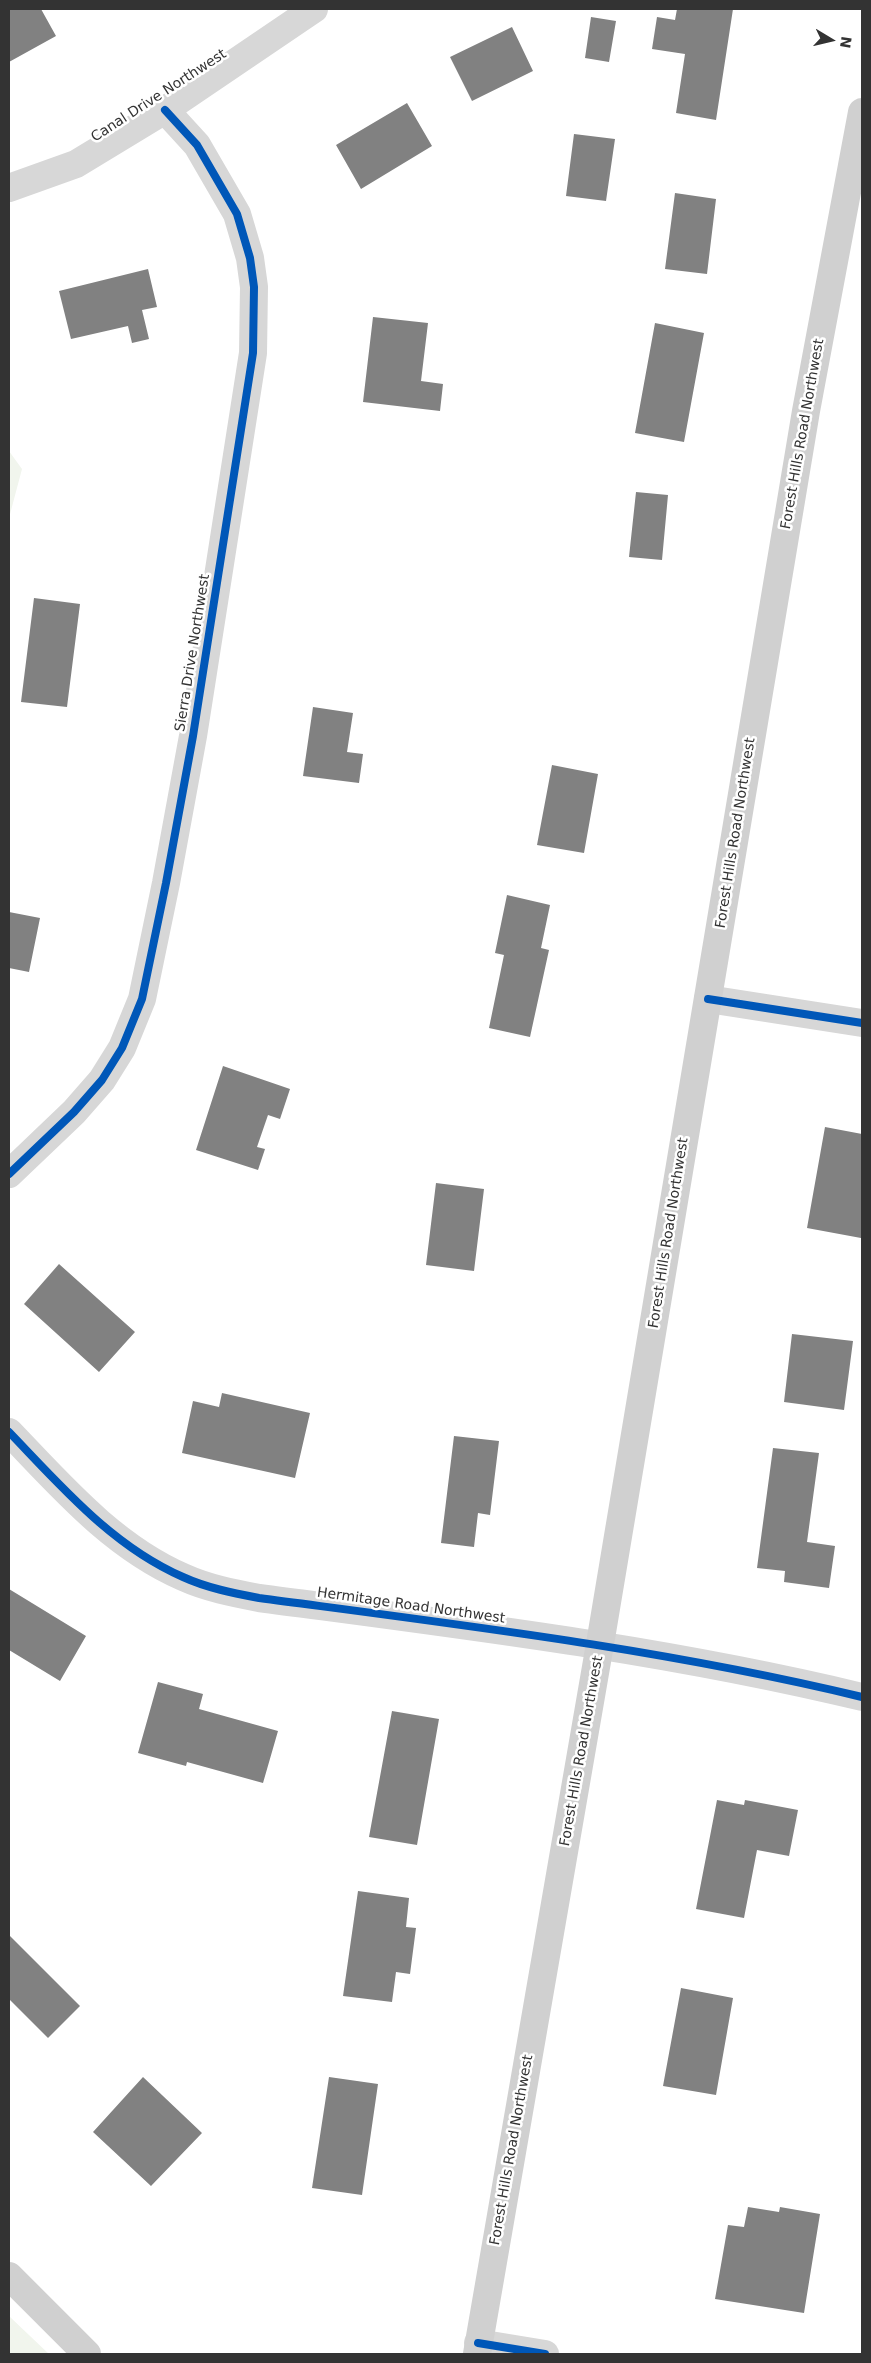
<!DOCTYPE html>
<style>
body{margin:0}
#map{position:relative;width:871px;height:2363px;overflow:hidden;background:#fff;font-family:"DejaVu Sans",sans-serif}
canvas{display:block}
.frame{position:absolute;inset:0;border:10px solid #333;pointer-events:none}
.north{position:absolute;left:806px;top:15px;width:50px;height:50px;-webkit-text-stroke:4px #fff;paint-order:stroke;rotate:99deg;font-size:14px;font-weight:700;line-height:20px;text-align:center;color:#333}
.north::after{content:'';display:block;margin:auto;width:18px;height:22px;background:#333;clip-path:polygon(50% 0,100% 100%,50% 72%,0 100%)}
</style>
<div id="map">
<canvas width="871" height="2363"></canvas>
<div class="frame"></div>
<div class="north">N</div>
</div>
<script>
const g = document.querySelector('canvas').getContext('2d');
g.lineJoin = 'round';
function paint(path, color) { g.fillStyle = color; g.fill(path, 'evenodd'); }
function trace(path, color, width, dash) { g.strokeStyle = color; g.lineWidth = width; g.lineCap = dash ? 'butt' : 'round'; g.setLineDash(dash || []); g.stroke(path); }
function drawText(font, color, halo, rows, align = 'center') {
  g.font = font + ' "DejaVu Sans",sans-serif'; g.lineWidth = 5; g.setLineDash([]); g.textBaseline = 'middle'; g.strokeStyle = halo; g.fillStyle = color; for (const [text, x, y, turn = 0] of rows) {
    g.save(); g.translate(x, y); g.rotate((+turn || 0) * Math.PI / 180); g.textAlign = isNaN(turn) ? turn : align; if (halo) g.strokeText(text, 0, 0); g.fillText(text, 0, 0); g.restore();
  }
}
paint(new Path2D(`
 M 9,451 L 22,469 L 9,518 Z
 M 9,2316 L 49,2354 L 9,2354 Z`), '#f1f5ed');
paint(new Path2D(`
 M 9,9 L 41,9 L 56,36 L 9,62 Z
 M 677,9 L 733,9 L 716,120 L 676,113 L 685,54 L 652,49 L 657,17 L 675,20 Z
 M 591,17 L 616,21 L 609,62 L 585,58 Z
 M 512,27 L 533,71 L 472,101 L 450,57 Z
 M 407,103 L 432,146 L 361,189 L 336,145 Z
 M 574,134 L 615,139 L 606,201 L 566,196 Z
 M 675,193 L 716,199 L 707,274 L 665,269 Z
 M 148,269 L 157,307 L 142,310 L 149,339 L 132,343 L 128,326 L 71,339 L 59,291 Z
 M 373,317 L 428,323 L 421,381 L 443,384 L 440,411 L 363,402 Z
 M 655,323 L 704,333 L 684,442 L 635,433 Z
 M 636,492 L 668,495 L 662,560 L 629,557 Z
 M 34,598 L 80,604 L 67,707 L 21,702 Z
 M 313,707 L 353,713 L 347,752 L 363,754 L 359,783 L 303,776 Z
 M 552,765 L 598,774 L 584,853 L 537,845 Z
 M 507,895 L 550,905 L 541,948 L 549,950 L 530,1037 L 489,1028 L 504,955 L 495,953 Z
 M 9,912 L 40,918 L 29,972 L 9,968 Z
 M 223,1066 L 290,1089 L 280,1119 L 268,1115 L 257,1147 L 265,1149 L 258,1170 L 196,1150 Z
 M 825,1127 L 862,1134 L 861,1238 L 807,1228 Z
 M 436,1183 L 484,1189 L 474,1271 L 426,1265 Z
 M 59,1264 L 135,1332 L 99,1372 L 24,1304 Z
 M 792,1334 L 853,1341 L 844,1410 L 784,1402 Z
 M 222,1393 L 310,1413 L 295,1478 L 182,1453 L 193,1401 L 219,1407 Z
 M 454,1436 L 499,1441 L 490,1515 L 478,1513 L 474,1547 L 441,1543 Z
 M 773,1448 L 819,1453 L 807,1542 L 835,1546 L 829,1588 L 784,1582 L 785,1571 L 757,1568 Z
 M 9,1589 L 86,1636 L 60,1681 L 9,1650 Z
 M 158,1682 L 203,1694 L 199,1709 L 278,1731 L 263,1783 L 187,1762 L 186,1766 L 138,1753 Z
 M 392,1711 L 439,1719 L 417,1845 L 369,1837 Z
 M 717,1800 L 744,1805 L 745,1800 L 798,1810 L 789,1856 L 757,1850 L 744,1918 L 696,1909 Z
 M 358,1891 L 409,1898 L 406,1927 L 416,1928 L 410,1974 L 396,1972 L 392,2002 L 343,1996 Z
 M 9,1935 L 80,2006 L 48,2038 L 9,1999 Z
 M 681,1988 L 733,1998 L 716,2095 L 663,2086 Z
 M 143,2077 L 202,2133 L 151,2186 L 93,2132 Z
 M 329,2077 L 378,2084 L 362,2195 L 312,2188 Z
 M 748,2207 L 779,2212 L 780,2207 L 820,2214 L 804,2313 L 715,2299 L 728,2225 L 744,2227 Z`), '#818181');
trace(new Path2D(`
 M 9,188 L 76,164 L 165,110 L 314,9
 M 708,999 L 862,1023
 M 9,1174 L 74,1112 L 102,1080 L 122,1048 L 142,999 L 166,883 L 193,736 L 253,353 L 254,287 L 250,258 L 237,214 L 197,145 L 165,110
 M 9,1432 C 61,1486 112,1546 183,1577 C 207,1588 233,1593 259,1598 C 462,1625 663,1649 862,1697
 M 478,2343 L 545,2354`), '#d7d7d7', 28);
trace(new Path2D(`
 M 9,2276 L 87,2354
 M 477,2354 L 600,1644 L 806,411 L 862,112`), '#d0d0d0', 28);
trace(new Path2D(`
 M 708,999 L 862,1023
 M 9,1174 L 74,1112 L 102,1080 L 122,1048 L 142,999 L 166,883 L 193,736 L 253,353 L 254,287 L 250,258 L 237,214 L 197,145 L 165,110
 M 9,1432 C 61,1486 112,1546 183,1577 C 207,1588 233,1593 259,1598 C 462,1625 663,1649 862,1697
 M 478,2343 L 545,2354`), '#0057b8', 8);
drawText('14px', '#333', '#fff', [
 ["Canal Drive Northwest",159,96,-33],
 ["Forest Hills Road Northwest",803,434,-80],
 ["Sierra Drive Northwest",193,653,-81],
 ["Forest Hills Road Northwest",736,833,-81],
 ["Forest Hills Road Northwest",669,1233,-81],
 ["Hermitage Road Northwest",411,1606,8],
 ["Forest Hills Road Northwest",582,1751,-80],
 ["Forest Hills Road Northwest",512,2150,-80]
]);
</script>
